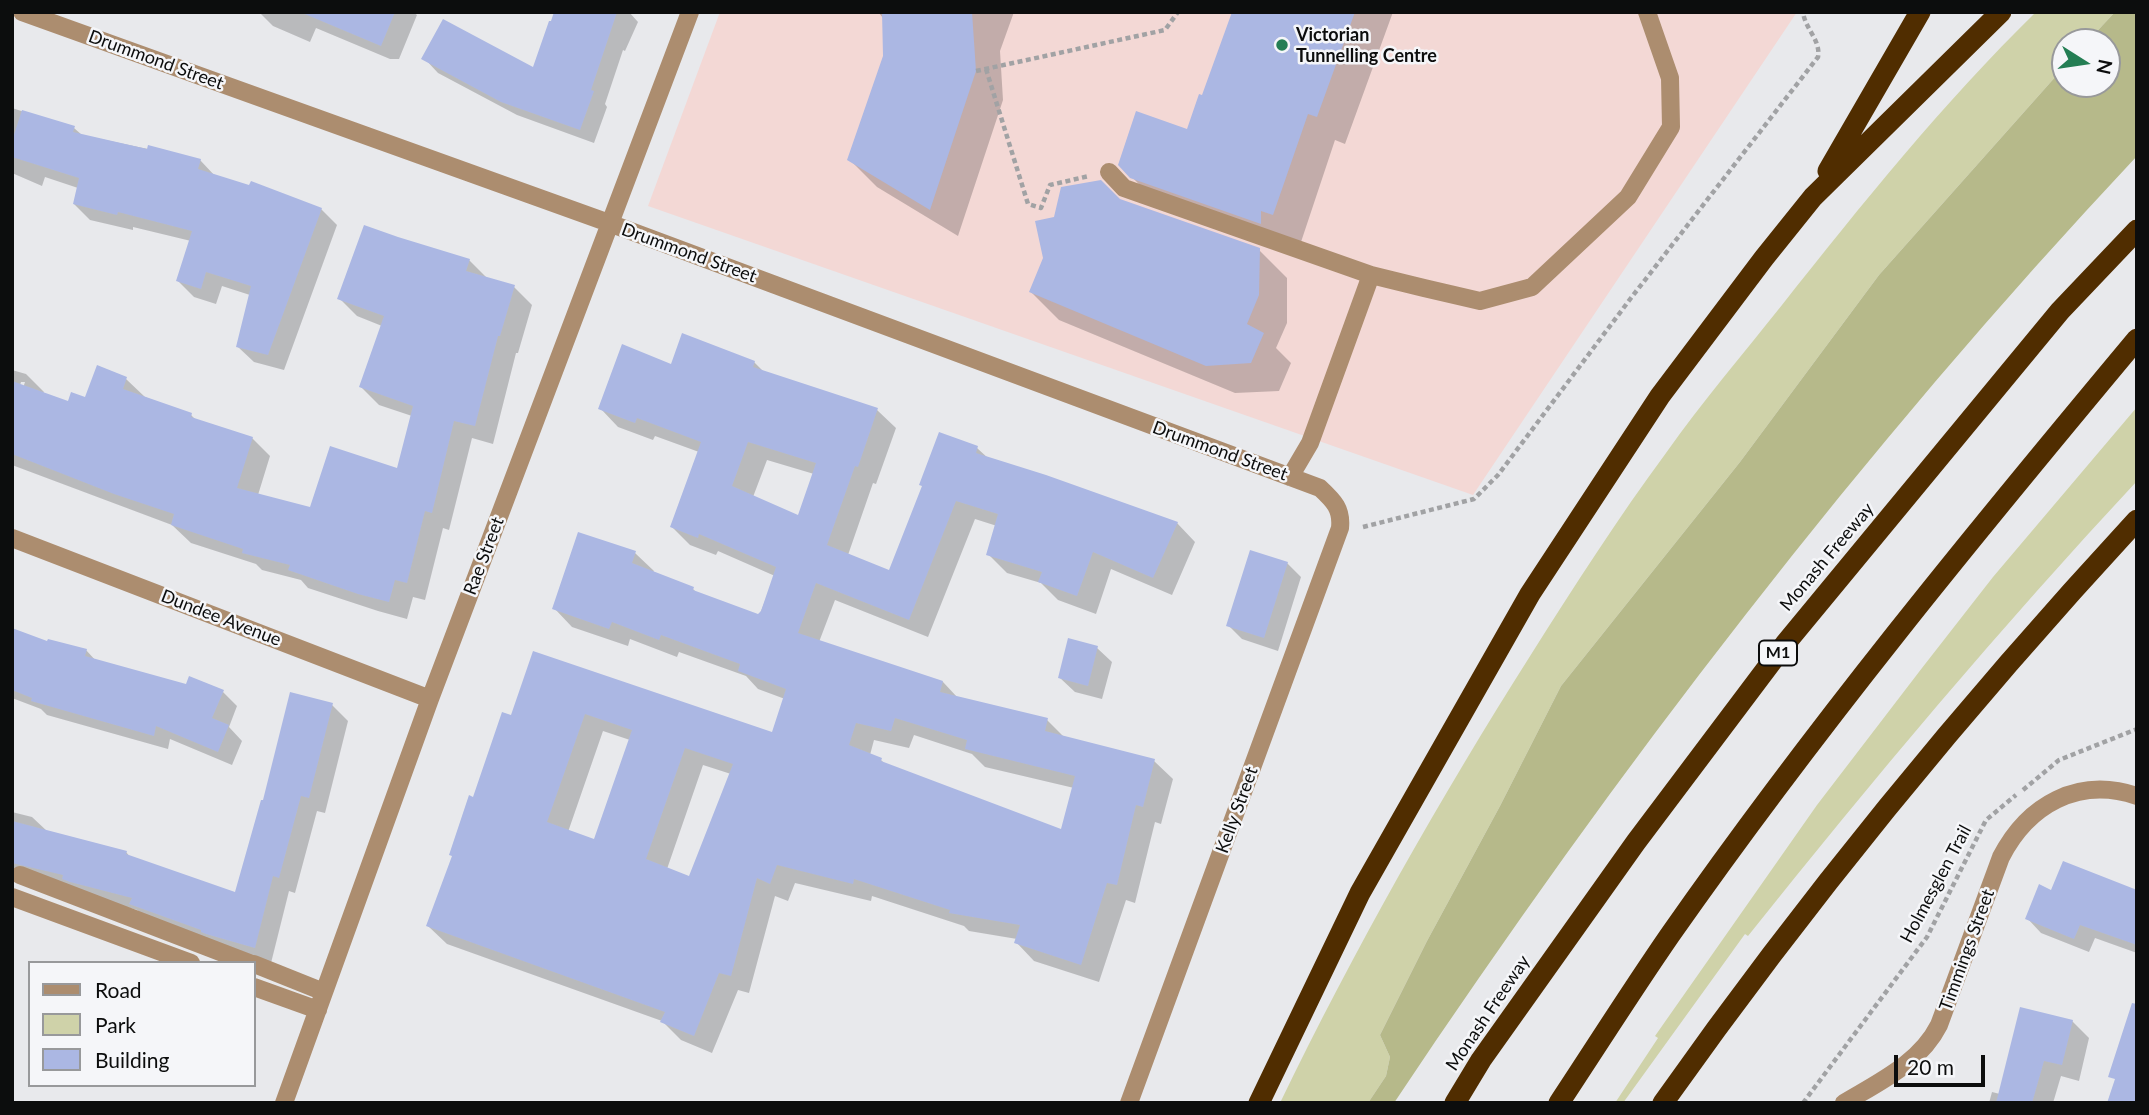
<!DOCTYPE html>
<style>
body{margin:0}
#map{position:relative;width:2149px;height:1115px;overflow:hidden;background:#e8e9ec;font-family:Lato,sans-serif}
canvas{display:block}
.frame{position:absolute;inset:0;border:14px solid #0c0d0d;pointer-events:none}
.legend{position:absolute;left:28px;top:961px;width:228px;height:126px;box-sizing:border-box;background:#f5f6f9;border:2px solid #98999b;margin:0;padding:9px 12px;list-style:none;font-size:21px;color:#0c0d0d}
.legend li{display:flex;align-items:center;gap:14px;height:35px}
.legend b{width:35px;border:2px solid #98999b}
.north{position:absolute;left:2051px;top:28px;width:70px;height:70px;box-sizing:border-box;background:#f5f6f9;border:2px solid #98999b;border-radius:50%;rotate:102deg;font-size:19px;font-weight:700;line-height:28px;text-align:center;color:#0c0d0d}
.north::after{content:'';display:block;margin:auto;width:24px;height:32px;background:#247e54;clip-path:polygon(50% 0,100% 100%,50% 72%,0 100%)}
.scale{position:absolute;left:1894px;top:1055px;width:91px;height:32px;box-sizing:border-box;border:4px solid #0c0d0d;border-top:0;padding-left:9px;font-size:21px;line-height:24px;white-space:nowrap;color:#0c0d0d;-webkit-text-stroke:5px #f5f6f9;paint-order:stroke}
</style>
<div id="map">
<canvas width="2149" height="1115"></canvas>
<div class="frame"></div>
<ul class="legend">
<li><b style="height:9px;background:#ac8d6f"></b>Road</li>
<li><b style="height:19px;background:#cfd2a9"></b>Park</li>
<li><b style="height:19px;background:#abb7e3"></b>Building</li>
</ul>
<div class="north">N</div>
<div class="scale">20 m</div>
</div>
<script>
const g = document.querySelector('canvas').getContext('2d');
g.lineJoin = 'round';
function paint(path, color) { g.fillStyle = color; g.fill(path, 'evenodd'); }
function trace(path, color, width, dash) { g.strokeStyle = color; g.lineWidth = width; g.lineCap = dash ? 'butt' : 'round'; g.setLineDash(dash || []); g.stroke(path); }
function drawText(font, color, halo, rows, align = 'center') {
  g.font = font + ' Lato,sans-serif'; g.lineWidth = 5; g.setLineDash([]); g.textBaseline = 'middle'; g.strokeStyle = halo; g.fillStyle = color; for (const [text, x, y, turn = 0] of rows) {
    g.save(); g.translate(x, y); g.rotate((+turn || 0) * Math.PI / 180); g.textAlign = isNaN(turn) ? turn : align; if (halo) g.strokeText(text, 0, 0); g.fillText(text, 0, 0); g.restore();
  }
}
paint(new Path2D(`
 M 720,12 L 1797,12 L 1473,495 L 648,206 Z`), '#f3d8d5');
paint(new Path2D(`
 M 2036,12 L 2115,12 L 2087,42 L 2065,42 L 2065,66 L 1879,275 L 1740,462 L 1561,686 L 1500,806 L 1427,941 L 1380,1035 L 1390,1057 L 1386,1076 L 1368,1103 L 1280,1103 C 1355,948 1440,798 1532,653 C 1575,585 1618,518 1666,453 C 1702,402 1743,354 1782,305 C 1862,204 1943,103 2036,12 Z
 M 2137,407 L 2137,481 C 2001,627 1872,780 1748,936 L 1745,934 L 1623,1103 L 1615,1103 L 1658,1038 L 1655,1036 L 1817,805 L 1922,668 L 1993,577 Z`), '#cfd2a9');
paint(new Path2D(`
 M 2115,12 L 2137,12 L 2137,156 C 1862,449 1617,769 1394,1103 L 1368,1103 L 1386,1076 L 1390,1057 L 1380,1035 L 1427,941 L 1500,806 L 1561,686 L 1740,462 L 1879,275 L 2065,66 L 2065,84 L 2107,84 L 2107,42 L 2087,42 Z`), '#b6b98a');
paint(new Path2D(`
 M 259,12 L 413,12 L 417,15 L 399,59 L 390,59 L 316,28 L 310,42 L 273,26 Z
 M 556,12 L 629,12 L 638,22 L 625,51 L 623,50 L 605,104 L 607,107 L 594,143 L 517,115 L 438,73 L 424,58 L 534,70 Z
 M 878,12 L 1014,12 L 1000,51 L 1003,100 L 958,236 L 877,187 L 849,159 L 884,56 L 883,18 Z
 M 1234,12 L 1393,12 L 1345,144 L 1335,140 L 1301,242 L 1160,206 L 1132,177 L 1188,131 L 1203,97 Z
 M 12,108 L 74,128 L 82,135 L 200,160 L 216,177 L 321,209 L 337,225 L 284,370 L 254,362 L 238,347 L 250,295 L 222,286 L 216,304 L 194,297 L 178,281 L 191,241 L 133,227 L 133,230 L 90,220 L 74,204 L 78,188 L 45,177 L 42,186 L 12,173 Z
 M 1119,200 L 1259,250 L 1287,278 L 1287,323 L 1276,348 L 1291,363 L 1279,391 L 1235,393 L 1059,320 L 1031,292 Z
 M 469,260 L 488,279 L 514,287 L 532,305 L 518,353 L 516,353 L 493,444 L 472,438 L 449,530 L 443,528 L 425,600 L 413,597 L 407,619 L 378,611 L 308,588 L 301,580 L 262,570 L 256,564 L 191,543 L 172,525 L 12,465 L 12,370 L 26,374 L 44,392 L 43,394 L 69,403 L 86,399 L 98,367 L 126,379 L 145,397 L 191,415 L 197,421 L 252,438 L 270,456 L 258,495 L 311,509 L 398,471 L 412,416 L 379,405 L 361,387 L 382,326 L 357,316 L 339,298 ZM 21,382 L 25,382 L 21,394 L 18,392 Z
 M 754,362 L 764,372 L 877,410 L 896,428 L 876,484 L 873,483 L 848,555 L 890,572 L 977,448 L 989,459 L 1177,523 L 1195,542 L 1172,595 L 1111,569 L 1096,614 L 1058,600 L 1041,583 L 1007,573 L 988,554 L 997,526 L 975,519 L 928,637 L 835,600 L 819,642 L 943,682 L 958,698 L 1047,720 L 1065,738 L 1154,761 L 1173,779 L 1161,824 L 1155,822 L 1135,903 L 1126,900 L 1099,982 L 1034,961 L 1016,942 L 1017,939 L 969,931 L 964,926 L 872,896 L 871,901 L 795,883 L 788,901 L 775,896 L 749,993 L 738,990 L 712,1053 L 681,1040 L 662,1021 L 447,944 L 428,926 L 474,799 L 512,718 L 534,653 L 773,735 L 785,699 L 758,689 L 746,676 L 679,652 L 677,657 L 630,639 L 628,646 L 572,627 L 554,608 L 635,553 L 654,571 L 653,573 L 693,589 L 697,593 L 759,616 L 775,576 L 718,551 L 716,555 L 690,545 L 672,527 L 699,452 L 655,436 L 653,440 L 618,427 L 600,408 L 672,366 ZM 767,460 L 814,474 L 799,517 L 753,497 ZM 603,731 L 630,740 L 595,842 L 568,832 ZM 914,735 L 972,754 L 985,767 L 1074,788 L 1063,831 L 885,764 L 881,760 L 870,755 L 874,740 L 909,748 ZM 703,765 L 731,774 L 690,878 L 667,869 Z
 M 1287,563 L 1301,577 L 1278,651 L 1242,639 L 1228,625 Z
 M 12,630 L 48,644 L 86,650 L 97,662 L 187,686 L 223,692 L 237,706 L 229,727 L 242,741 L 232,765 L 170,739 L 168,749 L 47,715 L 41,709 L 12,698 Z
 M 1097,648 L 1112,662 L 1102,699 L 1075,692 L 1060,678 Z
 M 332,705 L 348,721 L 325,813 L 317,811 L 295,893 L 289,891 L 271,963 L 147,920 L 137,910 L 12,874 L 12,812 L 32,817 L 48,832 L 126,852 L 131,858 L 237,895 Z
 M 2137,891 L 2137,953 L 2095,938 L 2089,952 L 2041,933 L 2027,918 L 2052,892 Z
 M 2072,1021 L 2089,1038 L 2079,1081 L 2061,1076 L 2053,1103 L 1989,1103 L 1992,1092 L 2000,1094 Z`), '#0003');
paint(new Path2D(`
 M 300,12 L 395,12 L 381,46 Z
 M 554,12 L 617,12 L 591,90 L 594,91 L 580,130 L 501,102 L 421,59 L 443,19 L 533,67 L 549,21 L 551,21 Z
 M 882,12 L 972,12 L 976,71 L 930,210 L 847,160 L 883,56 Z
 M 1232,12 L 1355,12 L 1317,117 L 1308,114 L 1273,215 L 1261,211 L 1261,224 L 1130,178 L 1118,165 L 1136,111 L 1187,129 L 1199,94 L 1202,95 Z
 M 22,110 L 75,126 L 73,132 L 147,149 L 148,145 L 201,159 L 198,169 L 249,185 L 251,181 L 322,208 L 268,355 L 236,347 L 251,286 L 206,272 L 201,289 L 176,281 L 192,231 L 118,212 L 117,215 L 73,204 L 79,178 L 12,157 L 12,141 Z
 M 1101,180 L 1120,199 L 1260,248 L 1259,295 L 1247,324 L 1264,333 L 1251,363 L 1206,366 L 1029,292 L 1043,258 L 1035,221 L 1054,217 L 1061,187 Z
 M 364,225 L 398,237 L 470,259 L 466,271 L 515,285 L 500,336 L 498,336 L 475,426 L 454,421 L 432,513 L 425,511 L 407,583 L 395,580 L 389,602 L 358,594 L 288,570 L 290,565 L 242,553 L 243,549 L 171,525 L 174,514 L 114,494 L 12,454 L 12,381 L 68,401 L 71,392 L 85,397 L 97,365 L 127,377 L 123,389 L 192,413 L 191,417 L 253,437 L 237,488 L 310,507 L 330,446 L 397,468 L 413,406 L 359,387 L 384,316 L 337,299 Z
 M 682,333 L 755,361 L 753,367 L 878,408 L 858,467 L 855,466 L 827,545 L 889,570 L 922,486 L 919,485 L 939,432 L 978,446 L 976,453 L 1046,475 L 1178,522 L 1153,578 L 1093,552 L 1077,596 L 1038,582 L 1042,572 L 986,555 L 998,514 L 956,501 L 909,620 L 816,583 L 798,633 L 943,681 L 940,692 L 1048,718 L 1045,731 L 1155,759 L 1143,807 L 1136,805 L 1117,885 L 1107,883 L 1081,965 L 1014,943 L 1020,925 L 949,913 L 950,910 L 854,879 L 853,884 L 777,865 L 770,884 L 757,878 L 731,976 L 719,973 L 694,1036 L 660,1022 L 665,1012 L 426,926 L 452,856 L 449,855 L 469,795 L 473,797 L 502,712 L 511,715 L 533,651 L 772,732 L 786,689 L 738,671 L 740,664 L 661,635 L 659,640 L 612,622 L 609,629 L 552,609 L 578,532 L 636,551 L 632,563 L 694,587 L 693,590 L 758,614 L 761,611 L 776,567 L 699,534 L 698,538 L 670,527 L 701,442 L 637,418 L 635,423 L 598,409 L 622,344 L 671,364 ZM 748,442 L 816,463 L 798,515 L 732,486 ZM 585,714 L 632,730 L 594,839 L 547,822 ZM 895,718 L 967,740 L 965,749 L 1075,776 L 1061,829 L 881,761 L 882,758 L 849,745 L 856,723 L 891,731 ZM 685,748 L 733,764 L 689,876 L 646,859 Z
 M 1250,550 L 1288,562 L 1264,638 L 1226,626 Z
 M 12,628 L 47,641 L 48,639 L 87,649 L 85,656 L 186,684 L 189,676 L 224,690 L 212,718 L 229,725 L 218,752 L 156,726 L 154,736 L 31,701 L 32,698 L 12,690 Z
 M 1068,638 L 1098,646 L 1088,686 L 1058,678 Z
 M 290,692 L 333,703 L 309,798 L 301,796 L 279,878 L 273,876 L 255,948 L 206,934 L 201,932 L 201,930 L 129,904 L 132,898 L 70,882 L 62,879 L 63,875 L 12,863 L 12,821 L 127,851 L 126,854 L 235,892 L 261,800 L 263,800 Z
 M 2063,861 L 2137,890 L 2137,945 L 2080,925 L 2074,939 L 2025,919 L 2039,884 L 2051,890 Z
 M 2132,1003 L 2137,1004 L 2137,1103 L 2107,1103 L 2115,1079 L 2108,1077 Z
 M 2020,1007 L 2073,1020 L 2062,1065 L 2044,1061 L 2032,1103 L 1996,1103 Z`), '#abb7e3');
trace(new Path2D(`
 M 986,69 L 1028,204 L 1041,208 L 1050,185 L 1089,176
 M 976,71 L 1165,30 L 1178,12
 M 1363,527 L 1474,499 L 1498,475 L 1631,298 L 1818,57 C 1821,40 1805,29 1803,12
 M 2023,790 L 2059,760 L 2137,729
 M 1803,1103 L 1927,937 L 1986,820 L 2016,795`), '#a1a2a4', 4.5, [5, 3.5]);
trace(new Path2D(`
 M 22,12 L 609,223 L 1320,488 C 1334,501 1342,509 1340,528 L 1129,1103
 M 1109,172 L 1124,188 L 1371,275 L 1424,288 L 1480,301 L 1532,287 L 1628,197 L 1671,127 L 1670,78 L 1647,12
 M 1290,477 L 1310,443 L 1371,275
 M 12,538 L 430,699
 M 20,875 L 249,963
 M 12,897 L 191,963
 M 254,964 L 324,992
 M 254,987 L 318,1010
 M 284,1103 L 430,699 L 690,12
 M 1844,1103 C 1879,1082 1920,1063 1939,1025 L 2001,857 C 2028,805 2078,776 2137,796`), '#ac8d6f', 18);
trace(new Path2D(`
 M 1828,171 L 1920,12
 M 1259,1103 L 1360,893 L 1530,594 L 1660,396 L 1764,258 L 1813,197 L 2001,12
 M 1455,1103 L 1481,1060 L 1636,842 L 1785,644 L 2060,311 L 2137,230
 M 1559,1103 C 1596,1047 1632,990 1670,935 C 1815,728 1975,533 2137,339
 M 1663,1103 C 1808,898 1967,704 2137,520`), '#502d00', 21);
for (const [x, y, r, color] of [
 [1282,45,7,"#247e54"]
]) { const dot = new Path2D(); dot.arc(x, y, r, 0, 2 * Math.PI); g.fillStyle = color; g.fill(dot); trace(dot, '#f5f6f9', 2.5); }
for (const [x, y, w] of [
 [1778,653,38]
]) { const box = new Path2D(); box.roundRect(x - w / 2, y - 12.5, w, 25, 5); g.fillStyle = '#f5f6f9'; g.fill(box); trace(box, '#0c0d0d', 2); }
drawText('bold 16px', '#0c0d0d', null, [
 ["M1",1778,653]
]);
drawText('bold 18px', '#0c0d0d', '#f5f6f9', [
 ["Victorian",1296,35],
 ["Tunnelling Centre",1296,56]
], 'left');
drawText('18px', '#0c0d0d', '#f5f6f9', [
 ["Drummond Street",156,60,20],
 ["Drummond Street",689,253,20],
 ["Drummond Street",1220,451,20],
 ["Rae Street",484,556,-69],
 ["Monash Freeway",1827,557,-50],
 ["Dundee Avenue",221,618,21],
 ["Kelly Street",1237,810,-70],
 ["Holmesglen Trail",1936,884,-62],
 ["Timmings Street",1967,950,-70],
 ["Monash Freeway",1488,1013,-56]
]);
</script>
